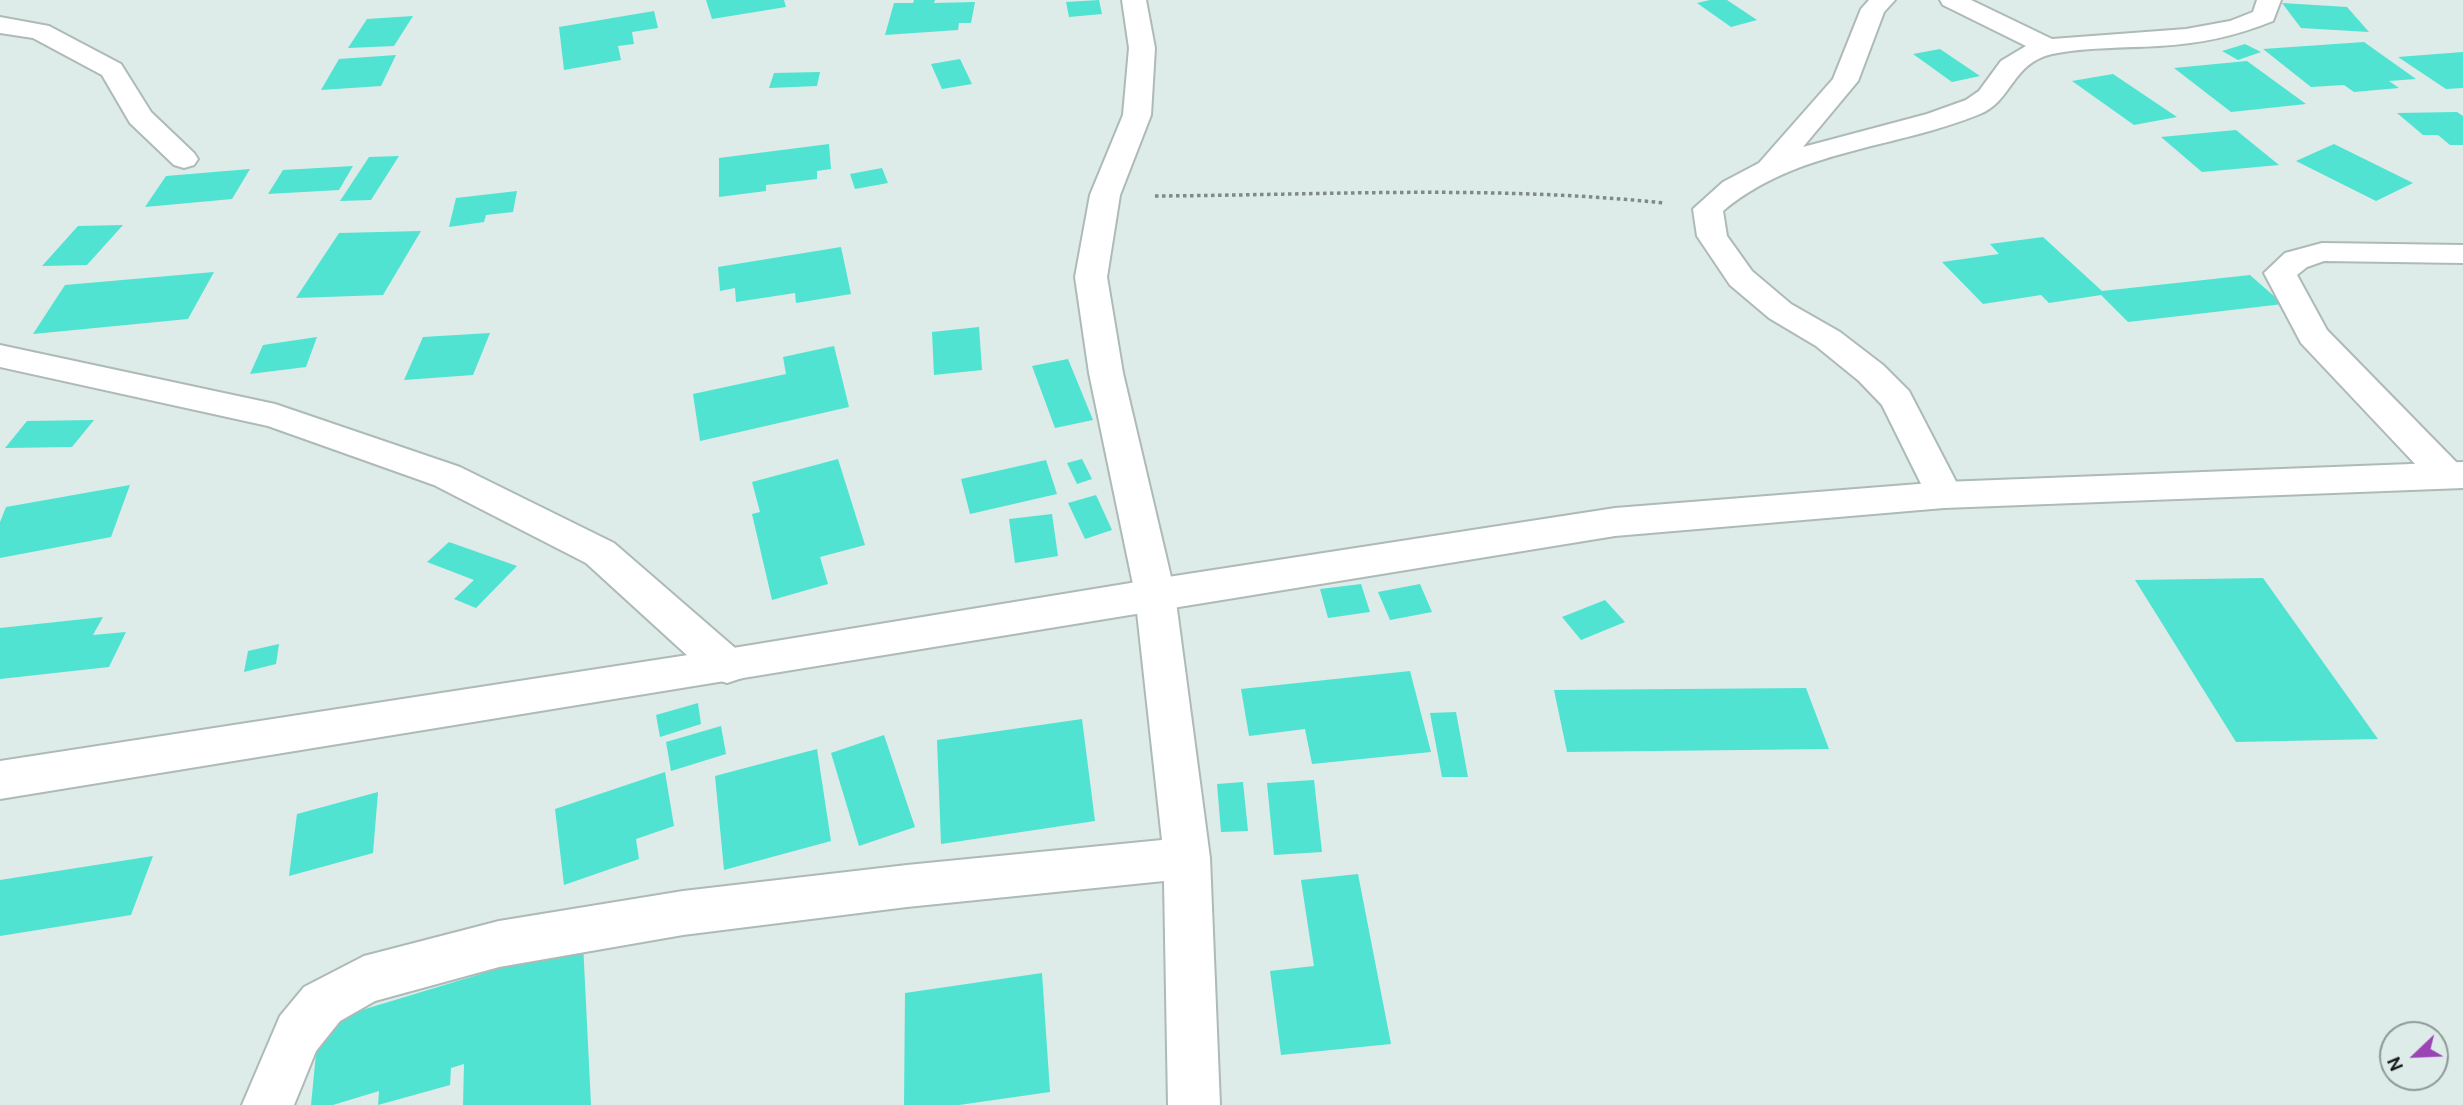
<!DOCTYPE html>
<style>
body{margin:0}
#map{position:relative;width:2463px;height:1105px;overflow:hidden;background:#ddebe9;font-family:Overpass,sans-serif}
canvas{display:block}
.north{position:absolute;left:2379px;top:1021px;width:70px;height:70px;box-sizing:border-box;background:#ddebe9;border:2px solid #8e9997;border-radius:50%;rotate:247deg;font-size:19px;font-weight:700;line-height:28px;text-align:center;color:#181d1c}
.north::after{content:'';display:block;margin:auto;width:24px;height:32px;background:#9a45b3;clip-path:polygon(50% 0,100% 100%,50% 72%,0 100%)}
</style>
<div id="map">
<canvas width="2463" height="1105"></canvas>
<div class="north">N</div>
</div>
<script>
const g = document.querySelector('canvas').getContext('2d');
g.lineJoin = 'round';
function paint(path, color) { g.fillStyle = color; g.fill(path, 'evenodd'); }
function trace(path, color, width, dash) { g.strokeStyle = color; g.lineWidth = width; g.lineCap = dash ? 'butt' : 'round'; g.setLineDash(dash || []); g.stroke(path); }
paint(new Path2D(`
 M 706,0 L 784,0 L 786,7 L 712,19 Z
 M 914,0 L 935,0 L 934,3 L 975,2 L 971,23 L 959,23 L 958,30 L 885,35 L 894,3 L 913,3 Z
 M 1099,0 L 1102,14 L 1069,17 L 1066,2 Z
 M 1710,0 L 1727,0 L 1757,20 L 1731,27 L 1697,3 Z
 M 2282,3 L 2347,7 L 2369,32 L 2301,28 Z
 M 654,11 L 658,28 L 632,32 L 634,44 L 618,46 L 621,60 L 564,70 L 559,27 Z
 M 413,16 L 394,46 L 348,48 L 367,19 Z
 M 2364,42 L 2416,79 L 2389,81 L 2399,88 L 2354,92 L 2344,85 L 2311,87 L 2263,49 Z
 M 2245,44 L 2261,52 L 2238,60 L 2222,51 Z
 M 1940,49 L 1980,76 L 1952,82 L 1913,54 Z
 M 2463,52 L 2463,88 L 2446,89 L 2398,57 Z
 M 396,55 L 381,86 L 321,90 L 339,59 Z
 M 960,59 L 972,84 L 942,89 L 931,64 Z
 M 2247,61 L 2306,104 L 2231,112 L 2174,68 Z
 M 820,72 L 817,86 L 769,88 L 774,73 Z
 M 2113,74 L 2177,117 L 2134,125 L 2072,81 Z
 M 2457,112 L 2463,116 L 2463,145 L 2450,145 L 2438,135 L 2423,135 L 2397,113 Z
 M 2236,130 L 2279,165 L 2202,172 L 2161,137 Z
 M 829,144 L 831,169 L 817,171 L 817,179 L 766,185 L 766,191 L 719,197 L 719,158 Z
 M 2334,144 L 2413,183 L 2376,201 L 2296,161 Z
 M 399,156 L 371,200 L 340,201 L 369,157 Z
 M 353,166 L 339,190 L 268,194 L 283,170 Z
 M 882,168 L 888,183 L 855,189 L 850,174 Z
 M 250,169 L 232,199 L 145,207 L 166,176 Z
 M 517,191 L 513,212 L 486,215 L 484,222 L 449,227 L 456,198 Z
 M 123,225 L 87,265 L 42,266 L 78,226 Z
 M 421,231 L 383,295 L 296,298 L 339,233 Z
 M 2043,237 L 2102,291 L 2250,275 L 2283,304 L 2128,322 L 2101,295 L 2049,303 L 2041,295 L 1983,304 L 1942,262 L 1999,254 L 1990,244 Z
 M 841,247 L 851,294 L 796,303 L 795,293 L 736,302 L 735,288 L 720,291 L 718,267 Z
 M 214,272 L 188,319 L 33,334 L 65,285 Z
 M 979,327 L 982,370 L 934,375 L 932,332 Z
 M 490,333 L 473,375 L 404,380 L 423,337 Z
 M 317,337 L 306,367 L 250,374 L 263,345 Z
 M 834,346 L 849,407 L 700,441 L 693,394 L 786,374 L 783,357 Z
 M 1068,359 L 1093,420 L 1055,428 L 1032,366 Z
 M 94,420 L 72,447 L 5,448 L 27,421 Z
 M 838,459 L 865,545 L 820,557 L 828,584 L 772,600 L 752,514 L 760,512 L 752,482 Z
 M 1082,459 L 1092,479 L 1077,484 L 1067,463 Z
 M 1046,460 L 1057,494 L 970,514 L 961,479 Z
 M 130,485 L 111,537 L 0,558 L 0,522 L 6,507 Z
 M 1096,495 L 1112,530 L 1085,539 L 1068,503 Z
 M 1052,514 L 1058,556 L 1015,563 L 1009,519 Z
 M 449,542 L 517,566 L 476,608 L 454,599 L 474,580 L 427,562 Z
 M 2263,578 L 2378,739 L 2236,742 L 2135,580 Z
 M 1361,584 L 1370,612 L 1328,618 L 1320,589 Z
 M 1420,584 L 1432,612 L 1390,620 L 1378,592 Z
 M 1605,600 L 1625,622 L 1581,640 L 1562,617 Z
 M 103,617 L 93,635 L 126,632 L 109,667 L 0,679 L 0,628 Z
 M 279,644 L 276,664 L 244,672 L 248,651 Z
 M 1410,671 L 1431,752 L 1312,764 L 1305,729 L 1249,736 L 1241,689 Z
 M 1806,688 L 1829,749 L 1567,752 L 1554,690 Z
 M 698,703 L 701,724 L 660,737 L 656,715 Z
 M 1456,712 L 1468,777 L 1442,777 L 1430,713 Z
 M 1082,719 L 1095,821 L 941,844 L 937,740 Z
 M 721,726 L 726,754 L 671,771 L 666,742 Z
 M 884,735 L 915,827 L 859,846 L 831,753 Z
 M 817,749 L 831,841 L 724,870 L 715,776 Z
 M 665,772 L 674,826 L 636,839 L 639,859 L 564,885 L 555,809 Z
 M 1314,780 L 1322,852 L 1274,855 L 1267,783 Z
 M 1243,782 L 1248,831 L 1221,832 L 1217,784 Z
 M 378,792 L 373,853 L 289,876 L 297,814 Z
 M 153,856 L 131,915 L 0,936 L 0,880 Z
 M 1358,874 L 1391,1044 L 1281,1055 L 1270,971 L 1314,966 L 1301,880 Z
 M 583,943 L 591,1105 L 463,1105 L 464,1064 L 451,1068 L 450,1085 L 378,1105 L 379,1091 L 333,1105 L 311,1105 L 319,1023 Z
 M 1042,973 L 1050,1092 L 959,1105 L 904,1105 L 905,993 Z`), '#50e3d1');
const minor = new Path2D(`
 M 1122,0 L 1146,0 L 1155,48 L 1151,115 L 1120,195 L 1107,277 L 1123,373 L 1175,594 L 1210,858 L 1220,1105 L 1168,1105 L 1164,881 L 907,907 L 683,935 L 499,967 L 375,1001 L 340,1021 L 316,1051 L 294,1105 L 242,1105 L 280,1016 L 304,987 L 364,956 L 499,921 L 683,891 L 907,865 L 1162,840 L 1135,594 L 1089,373 L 1075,277 L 1090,195 L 1123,115 L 1129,48 Z
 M 1869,0 L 1895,0 L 1884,12 L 1858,81 L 1803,147 L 1927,114 L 1966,100 L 1979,91 L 2001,61 L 2026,46 L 1943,5 L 1940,0 L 1971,0 L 2052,39 L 2186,29 L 2230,21 L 2253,12 L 2257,0 L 2281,0 L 2273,21 C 2236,36 2199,44 2159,46 C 2124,48 2087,47 2052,54 C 2012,63 2012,101 1980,114 C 1894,149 1797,149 1723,211 L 1727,236 L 1752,271 L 1791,304 L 1840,332 L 1883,365 L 1909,391 L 1963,495 L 1957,504 L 1944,508 L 1931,504 L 1882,405 L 1859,381 L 1816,346 L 1769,318 L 1730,285 L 1697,236 L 1693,209 L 1723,182 L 1759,163 L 1833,79 L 1861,9 Z
 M 0,17 L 49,26 L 121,64 L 151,112 L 194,153 L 198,159 L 194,165 L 184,168 L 174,165 L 130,123 L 102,75 L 33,38 L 0,33 Z
 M 2322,243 L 2463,245 L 2463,263 L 2324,261 L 2307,267 L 2297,275 L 2327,330 L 2460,466 L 2463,471 L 2460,484 L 2447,488 L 2434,484 L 2301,343 L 2264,273 L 2285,253 Z
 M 0,345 L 275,404 L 460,467 L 614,543 L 742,654 L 748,666 L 742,678 L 727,683 L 712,678 L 586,563 L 434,485 L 268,426 L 0,367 Z`);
const tertiary = new Path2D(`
 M 2463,462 L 2463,488 L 1944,508 L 1615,536 L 0,799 L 0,761 L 727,649 L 1155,579 L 1615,508 L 1944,482 Z`);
trace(minor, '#adbab7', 4);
trace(tertiary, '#adbab7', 4);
trace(new Path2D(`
 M 1155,196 C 1325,195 1494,185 1664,203`), '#808988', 3.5, [3.5, 3.5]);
paint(minor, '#fff');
paint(tertiary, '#fff');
</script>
